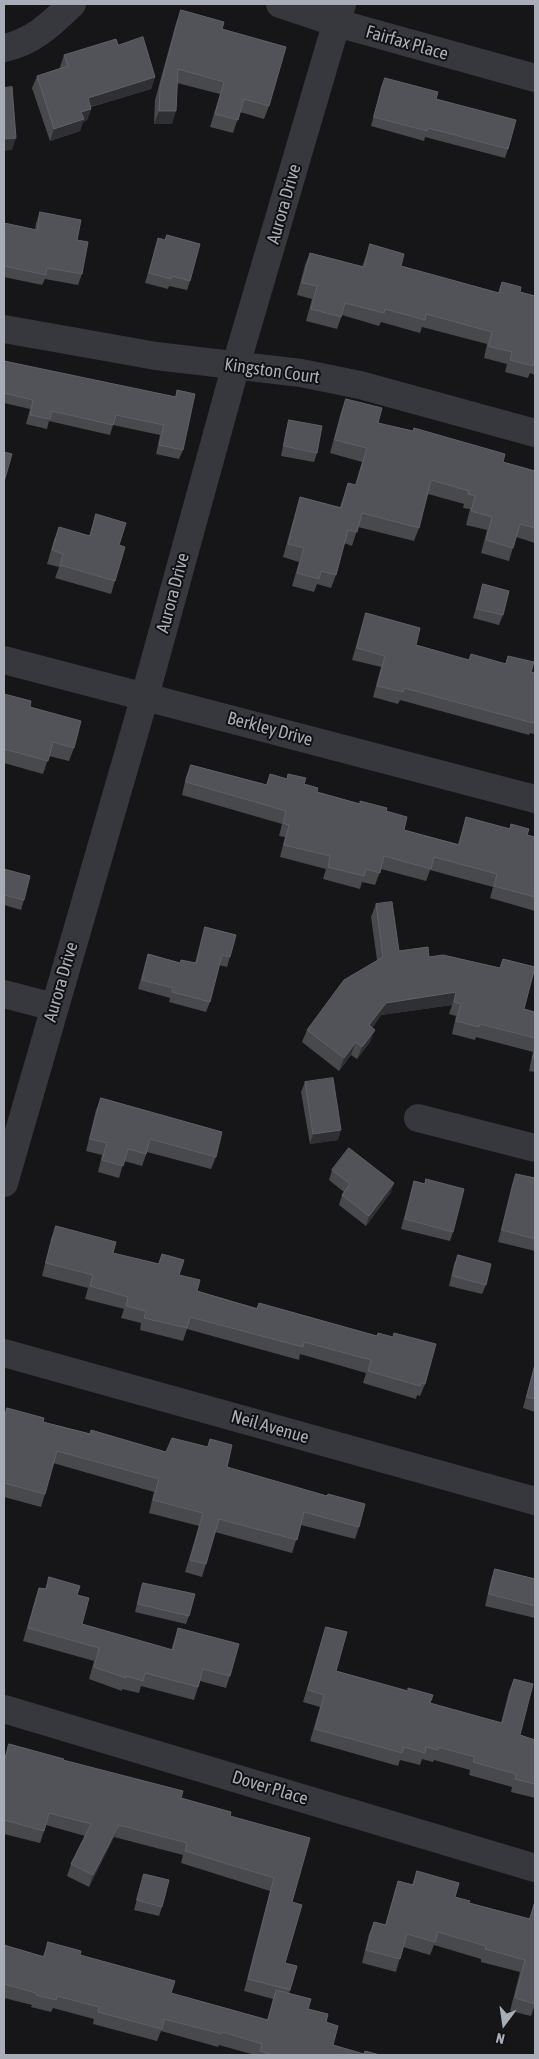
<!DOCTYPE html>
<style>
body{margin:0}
#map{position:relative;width:539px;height:2059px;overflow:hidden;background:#161618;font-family:"Asap Condensed",sans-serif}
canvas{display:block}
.frame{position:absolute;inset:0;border:5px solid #a8adb8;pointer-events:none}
.north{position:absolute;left:479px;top:1999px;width:50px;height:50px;-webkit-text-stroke:4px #111113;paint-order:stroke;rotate:194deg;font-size:14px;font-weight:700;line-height:20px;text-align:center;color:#a8adb8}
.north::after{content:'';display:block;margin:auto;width:18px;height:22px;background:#a8adb8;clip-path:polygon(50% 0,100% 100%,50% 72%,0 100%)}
</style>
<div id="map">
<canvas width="539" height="2059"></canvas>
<div class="frame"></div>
<div class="north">N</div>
</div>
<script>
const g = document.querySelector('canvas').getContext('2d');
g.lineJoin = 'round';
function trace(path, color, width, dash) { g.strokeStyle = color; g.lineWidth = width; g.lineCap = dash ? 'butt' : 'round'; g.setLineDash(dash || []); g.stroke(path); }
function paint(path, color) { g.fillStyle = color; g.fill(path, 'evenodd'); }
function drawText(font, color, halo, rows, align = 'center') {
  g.font = font + ' "Asap Condensed",sans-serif'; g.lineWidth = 4; g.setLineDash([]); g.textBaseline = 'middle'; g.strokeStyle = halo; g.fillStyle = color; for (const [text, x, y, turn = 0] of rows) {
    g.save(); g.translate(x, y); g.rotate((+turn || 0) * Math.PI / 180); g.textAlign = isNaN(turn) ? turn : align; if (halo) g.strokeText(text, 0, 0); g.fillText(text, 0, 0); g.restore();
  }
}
trace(new Path2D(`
 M 280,4 L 337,23 L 535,78
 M 4,48 C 33,42 51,24 72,4
 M 4,329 L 156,356 L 301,373 L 360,385 L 535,433
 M 4,660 L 535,799
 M 4,994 L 54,1007
 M 418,1118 L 535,1148
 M 4,1183 L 145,696 L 236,365 L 342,4
 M 4,1353 L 535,1501
 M 4,1709 L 535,1868`), '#37383d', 28);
paint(new Path2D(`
 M 181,10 L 222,29 L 269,106 L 264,119 L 240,112 L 233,133 L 210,127 L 220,94 L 177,83 L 172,124 L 154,124 L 155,100 L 176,23 Z
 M 118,45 L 155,77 L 151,89 L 91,107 L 91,109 L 87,120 L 83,122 L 80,131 L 50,141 L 32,88 L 37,76 L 60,68 L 60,67 L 64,55 Z
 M 385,78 L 436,99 L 508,149 L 505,158 L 425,137 L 424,141 L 371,126 L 381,87 Z
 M 40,212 L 77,240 L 82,274 L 78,285 L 45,279 L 42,285 L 4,277 L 4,223 L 35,230 L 36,223 Z
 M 167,235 L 190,281 L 187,290 L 169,286 L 168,289 L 145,283 L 158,238 L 165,240 Z
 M 370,244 L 401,266 L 498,293 L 502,282 L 520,292 L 535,296 L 535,375 L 530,373 L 528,378 L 505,372 L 507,364 L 484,358 L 487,344 L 422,327 L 420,333 L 381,322 L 379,326 L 342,315 L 337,329 L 306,321 L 312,299 L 297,295 L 305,265 L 310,253 L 362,267 Z
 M 4,361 L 175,397 L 177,390 L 183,450 L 179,459 L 156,454 L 160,435 L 113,425 L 110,435 L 49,421 L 47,429 L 26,424 L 30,409 L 4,403 Z
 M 346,399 L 378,423 L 503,462 L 535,471 L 535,543 L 516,537 L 509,561 L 481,553 L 487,530 L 466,525 L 470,509 L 463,508 L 464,504 L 428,494 L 419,528 L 414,541 L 358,527 L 352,546 L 344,543 L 336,575 L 331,588 L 317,584 L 314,592 L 292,586 L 299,562 L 283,557 L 296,510 L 300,497 L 340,507 L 348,483 L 355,485 L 362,462 L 330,453 L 341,412 Z
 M 289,420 L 317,453 L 314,462 L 281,456 L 286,430 Z
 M 96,514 L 119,545 L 115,581 L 111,594 L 55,578 L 59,567 L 47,564 L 54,540 L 59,527 L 89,536 Z
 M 483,584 L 503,615 L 499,625 L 473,618 L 480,594 Z
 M 366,613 L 416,645 L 468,660 L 505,664 L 508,656 L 531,672 L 535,673 L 535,734 L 530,733 L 529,735 L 400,700 L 398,704 L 373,697 L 381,667 L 352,660 L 362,625 Z
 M 4,694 L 30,707 L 74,748 L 69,761 L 49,756 L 43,774 L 4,763 Z
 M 191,765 L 266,785 L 270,774 L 287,779 L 288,774 L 317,792 L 386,811 L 404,830 L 458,844 L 466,817 L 509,829 L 511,824 L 527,835 L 535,837 L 535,911 L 490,898 L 493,887 L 430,870 L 426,881 L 381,869 L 375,885 L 362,882 L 360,889 L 323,879 L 326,869 L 280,857 L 285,837 L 279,836 L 282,824 L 182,795 L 186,777 Z
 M 4,869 L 24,900 L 21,910 L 4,905 Z
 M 376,904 L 399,951 L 429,957 L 500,968 L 503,959 L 524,1009 L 535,1012 L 535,1072 L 529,1071 L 533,1052 L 476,1037 L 475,1040 L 452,1034 L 456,1016 L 449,1014 L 452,1005 L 381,1015 L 372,1028 L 370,1042 L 357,1059 L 351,1055 L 339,1071 L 302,1042 L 307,1030 L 377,960 L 371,917 Z
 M 205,927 L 230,957 L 227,967 L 219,965 L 210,1002 L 206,1012 L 169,1002 L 170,998 L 138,989 L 145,964 L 148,954 L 180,963 L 195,963 L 202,936 Z
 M 305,1082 L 338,1140 L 310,1144 L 301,1092 Z
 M 101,1098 L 216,1157 L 211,1169 L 147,1152 L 142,1166 L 124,1161 L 119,1178 L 98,1172 L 102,1155 L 86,1151 L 96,1110 Z
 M 332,1170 L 391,1192 L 366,1226 L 339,1205 L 342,1195 L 344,1192 L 329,1180 Z
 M 516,1174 L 535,1178 L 535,1251 L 498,1242 L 512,1185 Z
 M 426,1179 L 453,1232 L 450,1241 L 401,1229 L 411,1191 L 414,1181 L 424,1184 Z
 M 56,1226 L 113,1253 L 158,1264 L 162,1254 L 179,1275 L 197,1291 L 257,1308 L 259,1303 L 377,1336 L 393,1337 L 394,1333 L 425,1384 L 420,1396 L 417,1395 L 416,1399 L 363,1383 L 366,1373 L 300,1354 L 299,1360 L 187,1329 L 183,1341 L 140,1330 L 141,1323 L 121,1318 L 124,1309 L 85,1299 L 88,1288 L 42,1276 L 51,1239 Z
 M 458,1255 L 486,1285 L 482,1294 L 449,1286 L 454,1264 Z
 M 535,1363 L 535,1412 L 523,1408 Z
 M 7,1408 L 43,1422 L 166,1452 L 207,1447 L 210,1439 L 227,1467 L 359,1527 L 355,1539 L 301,1525 L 292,1553 L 215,1532 L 206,1564 L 202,1577 L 185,1572 L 199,1526 L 149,1513 L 154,1492 L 53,1463 L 45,1494 L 41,1507 L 4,1497 L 4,1418 Z
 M 495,1569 L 535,1579 L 535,1618 L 485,1606 L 491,1580 Z
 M 49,1577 L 77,1595 L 82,1624 L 171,1650 L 178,1628 L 230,1676 L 226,1688 L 200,1681 L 194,1700 L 141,1686 L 139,1693 L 122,1689 L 122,1691 L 89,1679 L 94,1661 L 23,1641 L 35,1600 L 39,1588 L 45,1589 Z
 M 143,1583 L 189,1616 L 186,1624 L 135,1612 L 140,1591 Z
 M 326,1627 L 336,1671 L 430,1703 L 501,1723 L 509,1691 L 514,1679 L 520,1735 L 535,1740 L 535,1798 L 511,1792 L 512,1787 L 469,1775 L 470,1770 L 434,1760 L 433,1762 L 422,1759 L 420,1765 L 400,1760 L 398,1766 L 310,1741 L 320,1707 L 303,1702 L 322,1639 Z
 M 9,1744 L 181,1798 L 230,1816 L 292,1902 L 285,1963 L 297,1966 L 289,1994 L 326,2022 L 333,2045 L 364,2054 L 380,2055 L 255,2055 L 219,2045 L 218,2047 L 161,2031 L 157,2041 L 93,2024 L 94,2019 L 53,2008 L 51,2012 L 31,2007 L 32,2005 L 4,1998 L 4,1945 L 43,1956 L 48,1942 L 171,1993 L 267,2020 L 273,1999 L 244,1991 L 270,1891 L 181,1863 L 183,1855 L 114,1837 L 89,1887 L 67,1876 L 71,1864 L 85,1836 L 46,1825 L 40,1843 L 4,1834 L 4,1759 Z
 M 417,1871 L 455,1897 L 469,1903 L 529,1919 L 535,1901 L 535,2004 L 531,2016 L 510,2011 L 520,1972 L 481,1962 L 481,1959 L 434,1945 L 430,1955 L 403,1947 L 396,1972 L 362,1963 L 369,1934 L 374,1922 L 385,1925 L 394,1894 L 398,1881 L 412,1885 Z
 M 144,1874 L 162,1907 L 159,1916 L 134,1910 L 141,1884 Z`), '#47494d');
paint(new Path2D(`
 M 155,77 L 151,89 L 83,109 L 88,98 Z
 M 91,109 L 87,120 L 83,122 L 80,131 L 50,141 L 54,129 L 81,112 Z
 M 159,111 L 176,111 L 172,124 L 154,124 Z
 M 16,138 L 12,150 L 4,151 L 4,139 Z
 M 456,992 L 452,1005 L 381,1015 L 364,1038 L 369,1025 L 386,1003 Z
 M 375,1030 L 370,1042 L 357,1059 L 362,1047 Z
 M 356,1042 L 351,1055 L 339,1071 L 344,1058 Z
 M 341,1130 L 338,1140 L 310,1144 L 313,1134 Z
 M 394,1183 L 391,1192 L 366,1226 L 369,1216 Z
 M 119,1825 L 114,1837 L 89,1887 L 93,1875 Z`), '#2f3033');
const building = new Path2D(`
 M 181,10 L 224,22 L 222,29 L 286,47 L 269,106 L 244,99 L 238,120 L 215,114 L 224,82 L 178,69 L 176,111 L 159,111 L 160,87 Z
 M 143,37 L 155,77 L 88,98 L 91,109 L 81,112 L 84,119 L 54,129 L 37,76 L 68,66 L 64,55 L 116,39 L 118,45 Z
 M 385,78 L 438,92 L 436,99 L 516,120 L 508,149 L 428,128 L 427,131 L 374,117 Z
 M 12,87 L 16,138 L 4,139 L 4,88 Z
 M 40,212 L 81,220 L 77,240 L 88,242 L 82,274 L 47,268 L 46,275 L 4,266 L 4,223 L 37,230 Z
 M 167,235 L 200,244 L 190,281 L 172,276 L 171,279 L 149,273 L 158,238 L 165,240 Z
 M 370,244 L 404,254 L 401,266 L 499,293 L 502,282 L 521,287 L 520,292 L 535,296 L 535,361 L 534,361 L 533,366 L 510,360 L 512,352 L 488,346 L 492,332 L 426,314 L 425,320 L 385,309 L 384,313 L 345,303 L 341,317 L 311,309 L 317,286 L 302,283 L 310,253 L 364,267 Z
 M 4,361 L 176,397 L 177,390 L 195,394 L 183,450 L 159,445 L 164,425 L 116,415 L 113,425 L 52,411 L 50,419 L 30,415 L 33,400 L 4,393 Z
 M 346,399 L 382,408 L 378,423 L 413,431 L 414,428 L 505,454 L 503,462 L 535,471 L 535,528 L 520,524 L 513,548 L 486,540 L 492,517 L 471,511 L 475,496 L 468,494 L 469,491 L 431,480 L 419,528 L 362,513 L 357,532 L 348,530 L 336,575 L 321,571 L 319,579 L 297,573 L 304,548 L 288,544 L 300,497 L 341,508 L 348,483 L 356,485 L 367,448 L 335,440 Z
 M 289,420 L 322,426 L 317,453 L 284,446 Z
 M 4,452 L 12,454 L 4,482 Z
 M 96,514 L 126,523 L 119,545 L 125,547 L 115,581 L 60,565 L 63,554 L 52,550 L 59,527 L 90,536 Z
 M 483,584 L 509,591 L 503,615 L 477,609 Z
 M 366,613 L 420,628 L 416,645 L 469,660 L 471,654 L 506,664 L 508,656 L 534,662 L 531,672 L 535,673 L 535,721 L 534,721 L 533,723 L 404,688 L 403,692 L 377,686 L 385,656 L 357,648 Z
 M 4,694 L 31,701 L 30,707 L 81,721 L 74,748 L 53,742 L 48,761 L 4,749 Z
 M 191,765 L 267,785 L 270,774 L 287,779 L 288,774 L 306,778 L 304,784 L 318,788 L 317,792 L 360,804 L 360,801 L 387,808 L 386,811 L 407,817 L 404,830 L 459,845 L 466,817 L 510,829 L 511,824 L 529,829 L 527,835 L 535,837 L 535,897 L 494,886 L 497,874 L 434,857 L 431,869 L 384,856 L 380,873 L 366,869 L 364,876 L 328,867 L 330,856 L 284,845 L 289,825 L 283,823 L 286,811 L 186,782 Z
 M 4,869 L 30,876 L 24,900 L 4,895 Z
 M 392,902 L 399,951 L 428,947 L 429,957 L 443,955 L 500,968 L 503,959 L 535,967 L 524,1009 L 535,1012 L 535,1038 L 480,1024 L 479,1027 L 456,1021 L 461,1004 L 454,1002 L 456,992 L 386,1003 L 369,1025 L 375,1030 L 362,1047 L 356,1042 L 344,1058 L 307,1030 L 344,980 L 383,957 L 376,904 Z
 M 205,927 L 236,935 L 230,957 L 222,955 L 210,1002 L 172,992 L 173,988 L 142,980 L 148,954 L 180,963 L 181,960 L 196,963 Z
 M 535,1050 L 535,1058 L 533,1058 Z
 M 333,1078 L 341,1130 L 313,1134 L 305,1082 Z
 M 101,1098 L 222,1132 L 216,1157 L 150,1139 L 146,1154 L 128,1149 L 123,1166 L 102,1160 L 107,1143 L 90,1139 Z
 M 349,1148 L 394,1183 L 369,1216 L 342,1195 L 350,1184 L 332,1170 Z
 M 516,1174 L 535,1178 L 535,1239 L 502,1230 Z
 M 426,1179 L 464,1189 L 453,1232 L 405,1219 L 414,1181 L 425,1184 Z
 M 56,1226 L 116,1242 L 113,1253 L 159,1264 L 162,1254 L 184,1260 L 179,1275 L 200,1280 L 197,1291 L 257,1309 L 259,1303 L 377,1336 L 378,1333 L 393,1337 L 394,1333 L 436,1344 L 425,1384 L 421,1383 L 420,1386 L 368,1371 L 371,1360 L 304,1342 L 303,1347 L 190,1317 L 187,1328 L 144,1318 L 146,1311 L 126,1306 L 128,1297 L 90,1286 L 93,1275 L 46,1263 Z
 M 458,1255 L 491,1264 L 486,1285 L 453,1276 Z
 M 535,1365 L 535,1399 L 527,1397 Z
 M 7,1408 L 44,1418 L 43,1422 L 90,1434 L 91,1430 L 166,1452 L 172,1438 L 208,1447 L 210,1439 L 232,1445 L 227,1467 L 327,1496 L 328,1494 L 365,1504 L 359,1527 L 304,1512 L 297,1540 L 219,1519 L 206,1564 L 190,1560 L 203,1513 L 153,1500 L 159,1479 L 57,1451 L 45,1494 L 4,1483 L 4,1421 Z
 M 495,1569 L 535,1579 L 535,1606 L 489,1594 Z
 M 49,1577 L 80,1586 L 77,1595 L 89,1598 L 82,1624 L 173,1650 L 178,1628 L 239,1644 L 230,1676 L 203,1669 L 198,1687 L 145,1673 L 143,1681 L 126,1676 L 126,1678 L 94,1667 L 99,1648 L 28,1628 L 39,1588 L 46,1589 Z
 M 143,1583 L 195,1594 L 189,1616 L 138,1604 Z
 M 326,1627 L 347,1632 L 336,1671 L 408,1691 L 408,1688 L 433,1695 L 430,1703 L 502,1723 L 514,1679 L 533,1684 L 520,1735 L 535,1740 L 535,1784 L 515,1779 L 516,1774 L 473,1762 L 475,1757 L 438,1747 L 438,1750 L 426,1747 L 425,1753 L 404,1747 L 402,1753 L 315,1729 L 324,1695 L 308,1690 Z
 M 9,1744 L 64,1759 L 63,1760 L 183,1791 L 181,1798 L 231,1812 L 230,1816 L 310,1838 L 292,1902 L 302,1905 L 285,1963 L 297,1966 L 290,1990 L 248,1979 L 274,1878 L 185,1851 L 187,1843 L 119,1825 L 93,1875 L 71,1864 L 91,1824 L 49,1813 L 44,1831 L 4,1820 L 4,1764 Z
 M 417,1871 L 459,1883 L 455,1897 L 470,1901 L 469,1903 L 530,1919 L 535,1901 L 535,2004 L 515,1998 L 525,1960 L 485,1949 L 486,1946 L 438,1932 L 435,1942 L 407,1934 L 400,1959 L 366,1950 L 374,1922 L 386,1925 L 398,1881 L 413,1885 Z
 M 144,1874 L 169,1880 L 162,1907 L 137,1900 Z
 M 48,1942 L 81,1951 L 80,1955 L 175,1981 L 171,1993 L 268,2020 L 276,1990 L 311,1999 L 308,2009 L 328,2014 L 326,2022 L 338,2026 L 333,2045 L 364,2054 L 365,2051 L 380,2055 L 270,2055 L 270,2054 L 260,2051 L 262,2044 L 223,2032 L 222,2034 L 164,2019 L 162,2029 L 98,2012 L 99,2007 L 57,1996 L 56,2000 L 36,1995 L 36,1993 L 4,1984 L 4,1945 L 44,1957 Z`);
paint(building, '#525359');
trace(building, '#5f6168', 1);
drawText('18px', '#a8adb8', '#111113', [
 ["Fairfax Place",407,43,16],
 ["Aurora Drive",284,204,-74],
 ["Kingston Court",272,371,8],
 ["Aurora Drive",173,593,-75],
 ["Berkley Drive",270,729,15],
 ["Aurora Drive",61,982,-74],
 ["Neil Avenue",270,1427,16],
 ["Dover Place",270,1788,17]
]);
</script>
